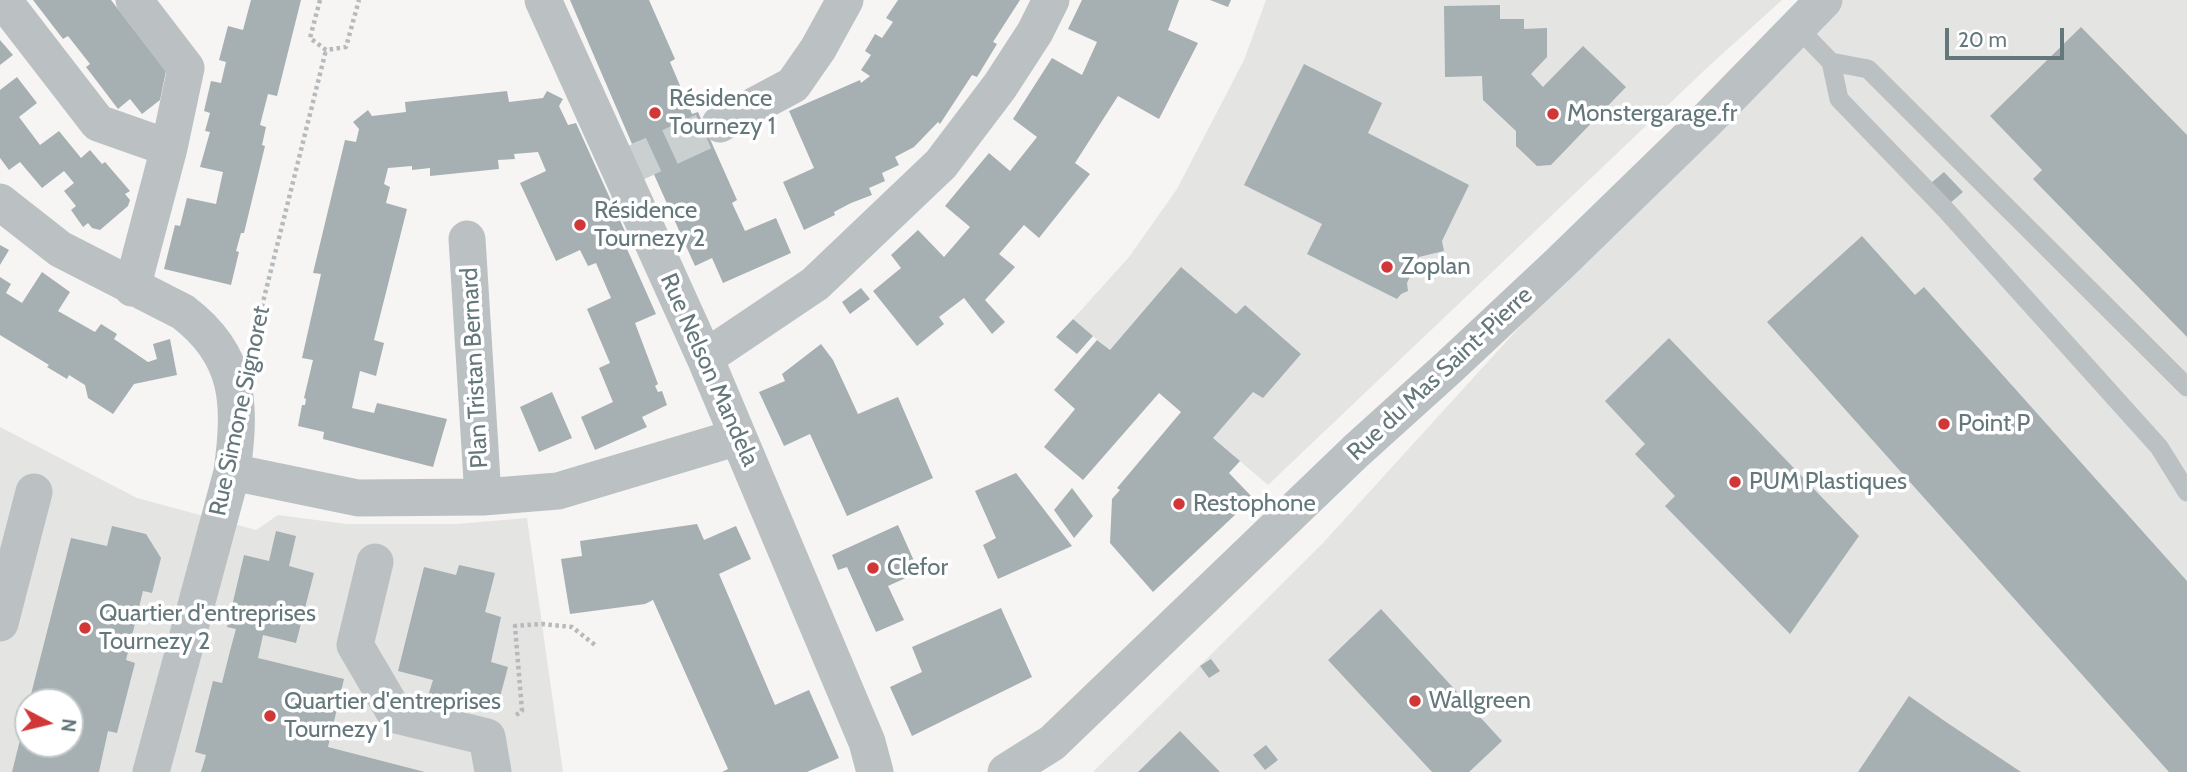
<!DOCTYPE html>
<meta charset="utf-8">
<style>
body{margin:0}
#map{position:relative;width:2187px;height:772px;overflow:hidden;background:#f6f5f3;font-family:Cabin,sans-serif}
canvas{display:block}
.north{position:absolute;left:14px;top:688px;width:70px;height:70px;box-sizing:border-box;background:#fff;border:2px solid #c1c9ca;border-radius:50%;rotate:97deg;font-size:19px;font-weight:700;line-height:28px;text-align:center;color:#64777b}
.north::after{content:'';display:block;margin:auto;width:24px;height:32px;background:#d23738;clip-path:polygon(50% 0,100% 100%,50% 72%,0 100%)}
.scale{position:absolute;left:1945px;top:28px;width:119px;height:32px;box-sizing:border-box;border:4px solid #64777b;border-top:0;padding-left:9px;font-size:21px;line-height:24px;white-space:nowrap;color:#64777b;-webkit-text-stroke:5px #fff;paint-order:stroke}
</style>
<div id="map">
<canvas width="2187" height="772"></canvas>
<div class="north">N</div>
<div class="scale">20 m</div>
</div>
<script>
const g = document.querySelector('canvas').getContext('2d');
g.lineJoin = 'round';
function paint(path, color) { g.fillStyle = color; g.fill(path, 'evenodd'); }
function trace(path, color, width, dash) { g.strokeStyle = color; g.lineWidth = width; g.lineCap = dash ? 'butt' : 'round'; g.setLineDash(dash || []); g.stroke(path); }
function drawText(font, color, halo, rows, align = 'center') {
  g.font = font + ' Cabin,sans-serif'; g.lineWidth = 7; g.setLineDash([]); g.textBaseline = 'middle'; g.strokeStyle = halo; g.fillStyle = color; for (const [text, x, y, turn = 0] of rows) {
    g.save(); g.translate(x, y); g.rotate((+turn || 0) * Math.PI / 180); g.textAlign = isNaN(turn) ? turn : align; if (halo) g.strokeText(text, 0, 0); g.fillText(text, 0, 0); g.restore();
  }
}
paint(new Path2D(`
 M 1266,0 L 1782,0 L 1709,66 L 1268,485 L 1073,319 L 1129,257 L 1177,189 L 1244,60 Z
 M 1817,0 L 2187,0 L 2187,772 L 1093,772 L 1322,544 Z
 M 0,427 L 137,498 L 256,530 L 278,515 L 347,524 L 456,524 L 527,518 L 563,772 L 0,772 ZM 28,702 L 70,702 L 70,744 L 28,744 Z`), '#e4e5e3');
paint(new Path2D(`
 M 33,0 L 111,0 L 166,71 L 160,100 L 142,114 L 130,99 L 118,109 L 86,67 L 90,64 L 68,36 L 63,39 Z
 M 251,0 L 301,0 L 277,96 L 268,94 L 260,125 L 266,127 L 262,145 L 265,146 L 244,233 L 241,233 L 236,251 L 239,252 L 231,285 L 164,269 L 175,225 L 180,226 L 187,198 L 216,204 L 223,172 L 200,167 L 210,132 L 205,131 L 210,113 L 204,111 L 211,81 L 221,83 L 226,62 L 219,60 L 228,26 L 243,30 Z
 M 570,0 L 649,0 L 675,59 L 670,62 L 692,114 L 698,112 L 737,200 L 732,203 L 745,231 L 776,218 L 791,253 L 723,283 L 712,258 L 695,266 L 639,141 L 632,144 Z
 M 898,0 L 1020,0 L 993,42 L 997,44 L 977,77 L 972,75 L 940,124 L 938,122 L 914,147 L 895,157 L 899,165 L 882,173 L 885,181 L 869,188 L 872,195 L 851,203 L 834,212 L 835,215 L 804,230 L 783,182 L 814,168 L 789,111 L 860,80 L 861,83 L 870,76 L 861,70 L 871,55 L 865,51 L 875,34 L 882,38 L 893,22 L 886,18 Z
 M 1082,0 L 1179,0 L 1168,30 L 1198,43 L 1159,119 L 1118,96 L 1075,163 L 1090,174 L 1039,238 L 1024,225 L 999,254 L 1015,267 L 985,300 L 1005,322 L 992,334 L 964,298 L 939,317 L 944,324 L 917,346 L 873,291 L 901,268 L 891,255 L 918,230 L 944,257 L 970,227 L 945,206 L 989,153 L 1010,171 L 1037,137 L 1013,119 L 1052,58 L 1082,75 L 1097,42 L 1068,29 Z
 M 1210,0 L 1231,0 L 1228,7 Z
 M 1500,5 L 1500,19 L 1524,19 L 1524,29 L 1547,28 L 1547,57 L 1531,74 L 1543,87 L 1583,46 L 1626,87 L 1551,165 L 1537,166 L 1516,146 L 1516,131 L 1483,100 L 1482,76 L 1445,77 L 1444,6 Z
 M 2081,27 L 2187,135 L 2187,337 L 2033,179 L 2042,170 L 1990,116 Z
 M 0,40 L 13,55 L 0,65 Z
 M 1304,64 L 1382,103 L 1368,133 L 1469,185 L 1442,241 L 1444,251 L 1419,257 L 1407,283 L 1408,291 L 1401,294 L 1397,299 L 1307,254 L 1322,224 L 1244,185 Z
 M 17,77 L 37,103 L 19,117 L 40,145 L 59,131 L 81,158 L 90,150 L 102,164 L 105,162 L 130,191 L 125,194 L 130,200 L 128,206 L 100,230 L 92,228 L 88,223 L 83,227 L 71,210 L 76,206 L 64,191 L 74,183 L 64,171 L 42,188 L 20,162 L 9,170 L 0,158 L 0,90 Z
 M 507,91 L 509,102 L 543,98 L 547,91 L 563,99 L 559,106 L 568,125 L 576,123 L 632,247 L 627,249 L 656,314 L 635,323 L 658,384 L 655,386 L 658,392 L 662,391 L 667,405 L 642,417 L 647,427 L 595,450 L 581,417 L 613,402 L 599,368 L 610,363 L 587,309 L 611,298 L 596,263 L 588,266 L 580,250 L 556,261 L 520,183 L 546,171 L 538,152 L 514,154 L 515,159 L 498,160 L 499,169 L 430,176 L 430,168 L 412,170 L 412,166 L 388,168 L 384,184 L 390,187 L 386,203 L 407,209 L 374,340 L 384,343 L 376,376 L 360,371 L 352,408 L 374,413 L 377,403 L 447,419 L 433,467 L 323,439 L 324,432 L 298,426 L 302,405 L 305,405 L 306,399 L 304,398 L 313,360 L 302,358 L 321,274 L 313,273 L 345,140 L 356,142 L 359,129 L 353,122 L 368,110 L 372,116 L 406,112 L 405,102 Z
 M 1944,172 L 1963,192 L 1949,204 L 1931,183 Z
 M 1862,236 L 1915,295 L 1924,287 L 2187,581 L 2187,772 L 2169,772 L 1767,322 Z
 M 0,245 L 9,250 L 0,265 Z
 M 1181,267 L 1236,314 L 1245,305 L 1301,354 L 1263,398 L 1253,392 L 1213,438 L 1240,461 L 1229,473 L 1253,498 L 1153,592 L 1110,543 L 1112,499 L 1120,490 L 1117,488 L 1181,412 L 1159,393 L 1083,480 L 1044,447 L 1075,409 L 1054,390 L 1097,340 L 1110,350 Z
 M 42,272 L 70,292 L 58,311 L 95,332 L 101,324 L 117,334 L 114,339 L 148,362 L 157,359 L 153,344 L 170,339 L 177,375 L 134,384 L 113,414 L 88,398 L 85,385 L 69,375 L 67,379 L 47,367 L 49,365 L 0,335 L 0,277 L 11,284 L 6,293 L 22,303 Z
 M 861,288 L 870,299 L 850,314 L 842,302 Z
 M 1073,319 L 1093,336 L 1077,354 L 1056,337 Z
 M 1669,338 L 1859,536 L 1790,634 L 1665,506 L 1675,496 L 1635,454 L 1645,444 L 1605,401 Z
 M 821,344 L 833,360 L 858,414 L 898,397 L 933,478 L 847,516 L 810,434 L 784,446 L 759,392 L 785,381 L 782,374 Z
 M 552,392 L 572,438 L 539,452 L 520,407 Z
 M 1016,473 L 1072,546 L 998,579 L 983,545 L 996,538 L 975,491 Z
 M 1072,488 L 1093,516 L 1074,538 L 1054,510 Z
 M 697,524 L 704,540 L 736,526 L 751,559 L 719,574 L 775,705 L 809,690 L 839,758 L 807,772 L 722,772 L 728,769 L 653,600 L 645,604 L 570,614 L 561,559 L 582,556 L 580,541 Z
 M 898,525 L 919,572 L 888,586 L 904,620 L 876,632 L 847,567 L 838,570 L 832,555 Z
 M 112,526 L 146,534 L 161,558 L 152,593 L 143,591 L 126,660 L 135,663 L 117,733 L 108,731 L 99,772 L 12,772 L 27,712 L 28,744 L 70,744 L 70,702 L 29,702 L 71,538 L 107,546 Z
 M 276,531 L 296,536 L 289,566 L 314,573 L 296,643 L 263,635 L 258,658 L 344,679 L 328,747 L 425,772 L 201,772 L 206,755 L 195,752 L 213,681 L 222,683 L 230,651 L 236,629 L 227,627 L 244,555 L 269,561 Z
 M 459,565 L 495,573 L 485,612 L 501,617 L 491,662 L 508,667 L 496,712 L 428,696 L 433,680 L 398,671 L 424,567 L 456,575 Z
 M 1001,608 L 1032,677 L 912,736 L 890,687 L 922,672 L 912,647 Z
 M 1381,609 L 1502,741 L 1469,772 L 1432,772 L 1328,660 Z
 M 1211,659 L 1220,671 L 1209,678 L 1200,666 Z
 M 1909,696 L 1946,722 L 2021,772 L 1858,772 Z
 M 1180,731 L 1220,772 L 1138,772 Z
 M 1266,745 L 1278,760 L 1265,770 L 1253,755 Z`), '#a6afb2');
trace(new Path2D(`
 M 620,170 L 720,124`), '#cacfcf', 37, [37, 18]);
trace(new Path2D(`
 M 320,0 L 310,38 L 326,50 L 346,47 L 359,0
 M 255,334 L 326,50
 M 516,715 L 522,711 L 515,626 L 542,624 L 572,627 L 595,645`), '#b6babc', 4.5, [3.5, 3.5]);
trace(new Path2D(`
 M 1798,28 L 1831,62 L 1839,99 L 1945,209 L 2159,447 L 2187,492
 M 1831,62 L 1868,69 L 2187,387`), '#bbc1c3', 19);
trace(new Path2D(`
 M 3,0 L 98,123 L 169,148
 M 543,0 L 705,358 L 867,742 L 875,772
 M 720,124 L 793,85 L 818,49 L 845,0
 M 0,202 L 60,249 L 183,312 C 241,356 241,405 232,472 L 151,772
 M 467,239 L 483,497
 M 132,288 L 169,148 L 186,68 L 134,0
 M 705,358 L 815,284 L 941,164 L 1000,86 L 1035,32 L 1051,0
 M 232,472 L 358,498 L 483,497 L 558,491 L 738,437
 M 375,562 L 355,645 L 396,715 L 487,737 L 493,772
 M 0,623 L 34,492
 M 1006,772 L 1052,743 L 1356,451 L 1449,367 L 1559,264 L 1704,123 L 1824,0`), '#bbc1c3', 37);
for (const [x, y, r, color] of [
 [655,113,7,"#d23738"],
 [1553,114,7,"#d23738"],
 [580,225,7,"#d23738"],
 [1387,267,7,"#d23738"],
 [1944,424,7,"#d23738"],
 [1735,482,7,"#d23738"],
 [1179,504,7,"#d23738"],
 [873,568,7,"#d23738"],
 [85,628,7,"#d23738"],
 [1415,701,7,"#d23738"],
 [270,716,7,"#d23738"]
]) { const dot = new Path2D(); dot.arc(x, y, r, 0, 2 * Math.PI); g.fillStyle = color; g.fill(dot); trace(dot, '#fff', 2.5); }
drawText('24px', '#64777b', '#fff', [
 ["Résidence",669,99],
 ["Tournezy 1",669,127],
 ["Monstergarage.fr",1567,114],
 ["Résidence",594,211],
 ["Tournezy 2",594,239],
 ["Zoplan",1401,267],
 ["Point P",1958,424],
 ["PUM Plastiques",1749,482],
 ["Restophone",1193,504],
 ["Clefor",887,568],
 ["Quartier d'entreprises",99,614],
 ["Tournezy 2",99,642],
 ["Wallgreen",1429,701],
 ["Quartier d'entreprises",284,702],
 ["Tournezy 1",284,730]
], 'left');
drawText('24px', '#64777b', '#fff', [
 ["Plan Tristan Bernard",475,368,-93],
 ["Rue Nelson Mandela",709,370,66],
 ["Rue du Mas Saint-Pierre",1440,374,-43],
 ["Rue Simone Signoret",240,411,-78]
]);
</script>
